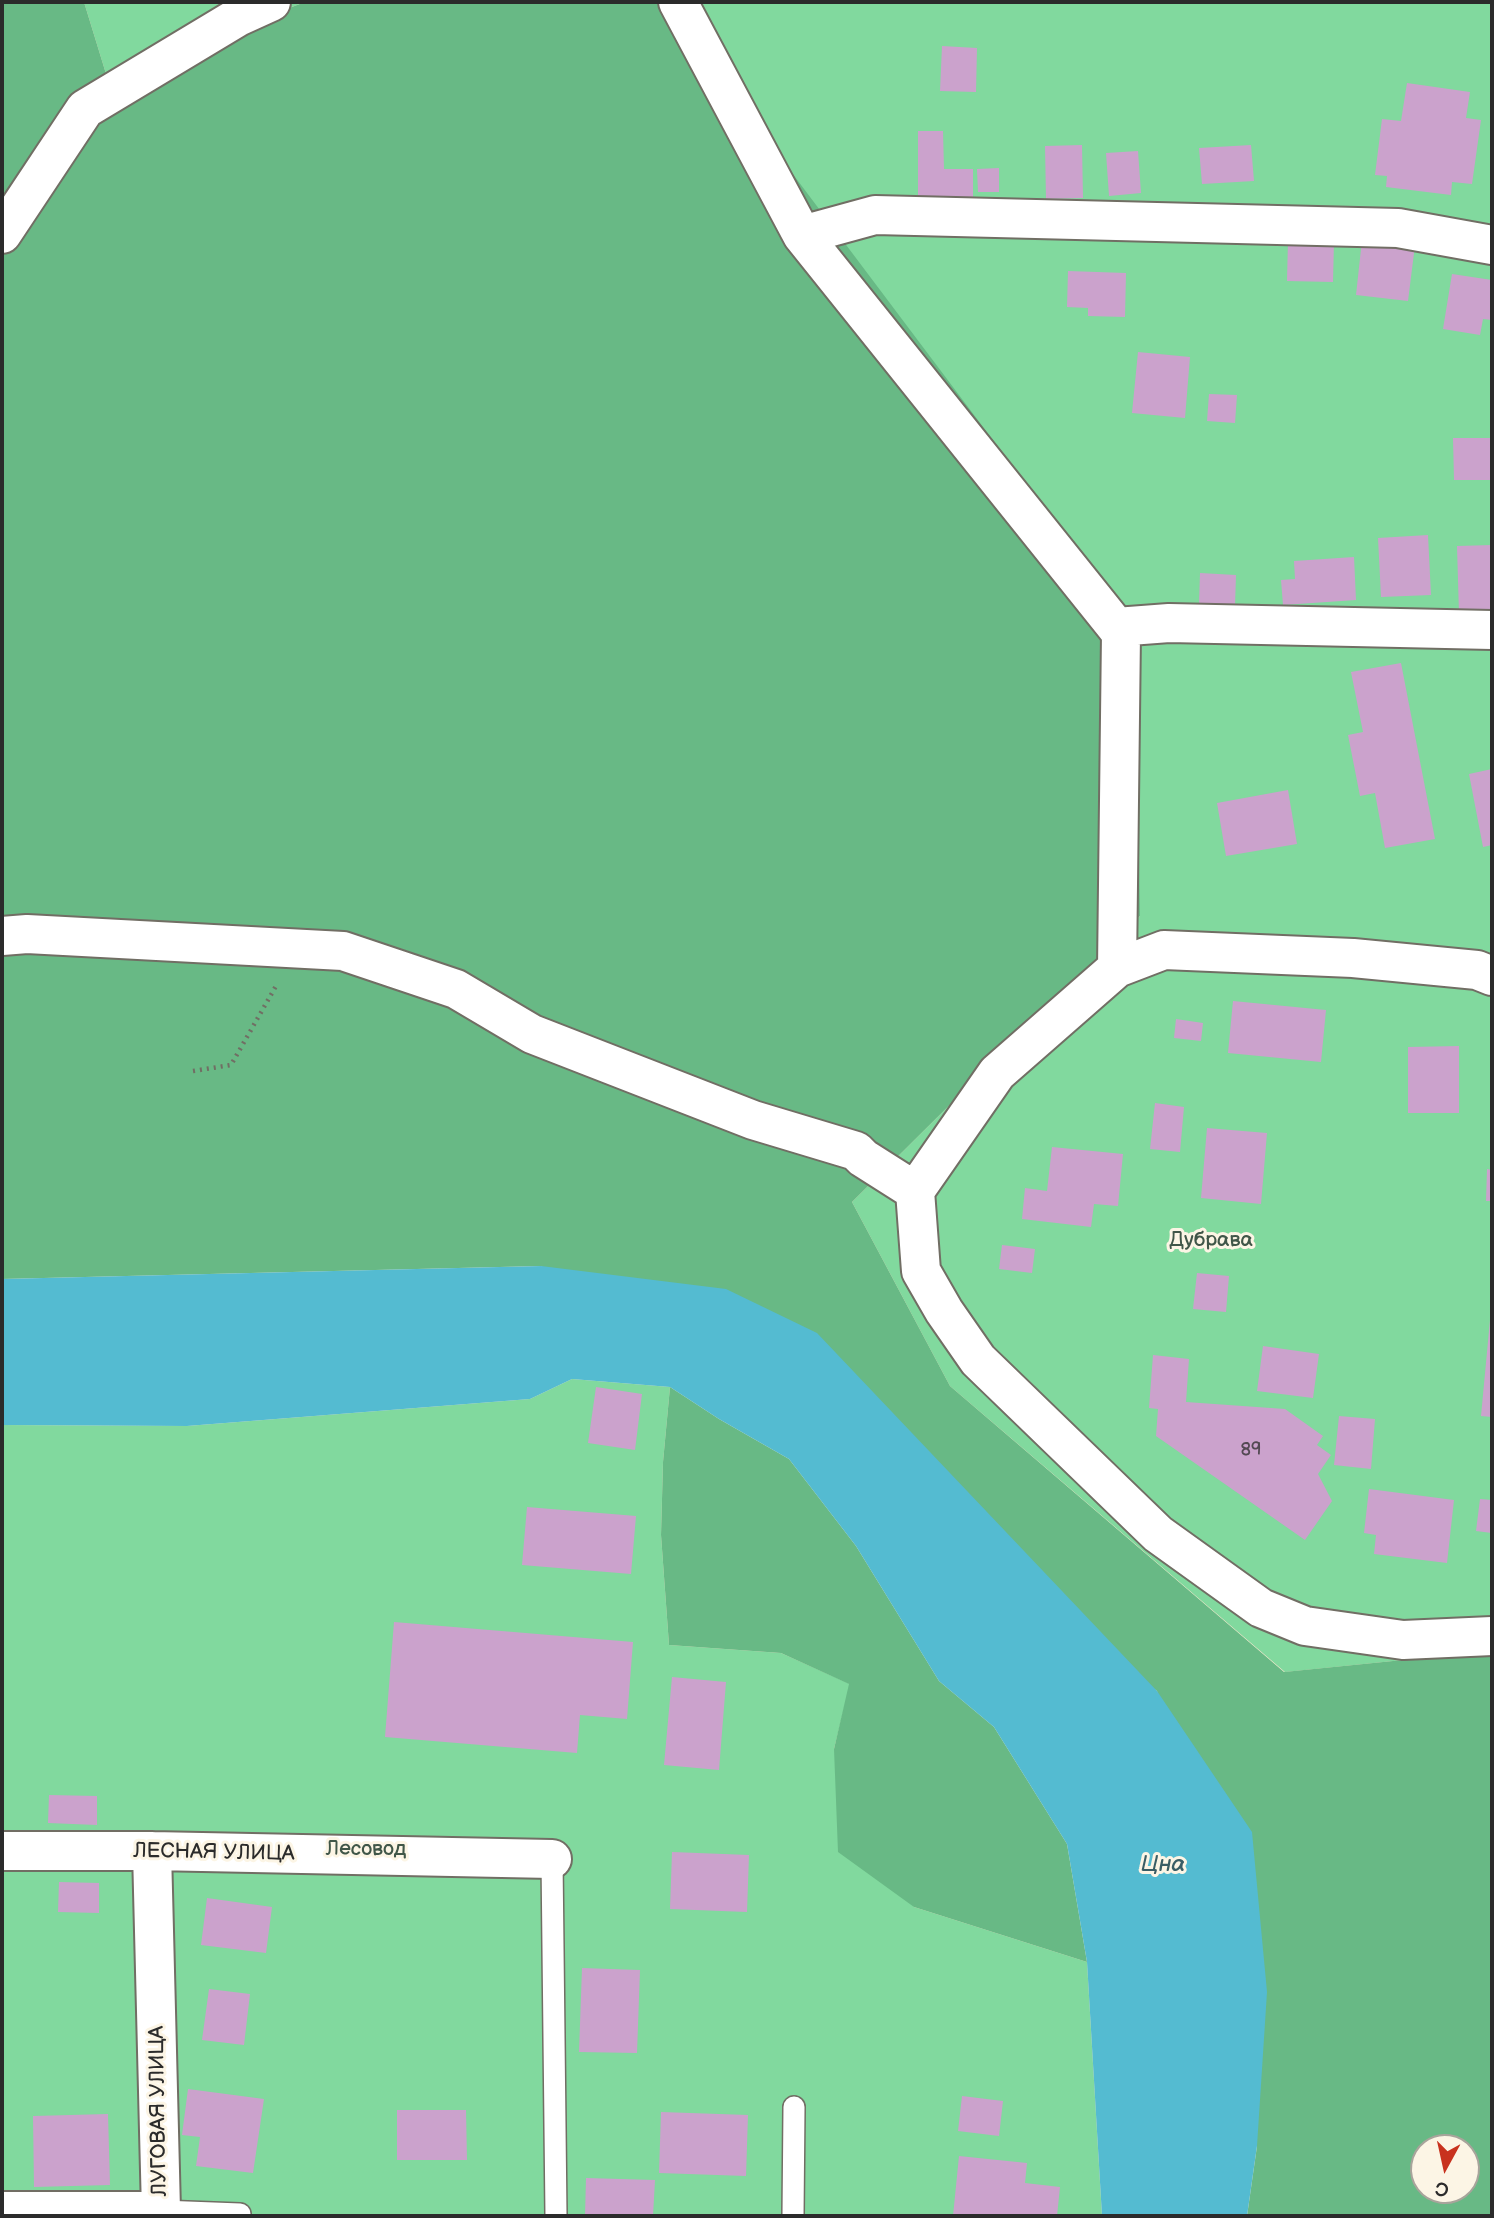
<!DOCTYPE html>
<meta charset="utf-8">
<style>
body{margin:0}
#map{position:relative;width:1494px;height:2218px;overflow:hidden;background:#f2e9ce;font-family:"Balsamiq Sans",sans-serif}
canvas{display:block}
.frame{position:absolute;inset:0;border:4px solid #2b2b2b;pointer-events:none}
.north{position:absolute;left:1410px;top:2134px;width:70px;height:70px;box-sizing:border-box;background:#fcf5e5;border:2px solid #a8a49b;border-radius:50%;rotate:188deg;font-size:19px;font-weight:700;line-height:28px;text-align:center;color:#2b2b2b}
.north::after{content:'';display:block;margin:auto;width:24px;height:32px;background:#c8321e;clip-path:polygon(50% 0,100% 100%,50% 72%,0 100%)}
</style>
<div id="map">
<canvas width="1494" height="2218"></canvas>
<div class="frame"></div>
<div class="north">С</div>
</div>
<script>
const g = document.querySelector('canvas').getContext('2d');
g.lineJoin = 'round';
function paint(path, color) { g.fillStyle = color; g.fill(path, 'evenodd'); }
function trace(path, color, width, dash) { g.strokeStyle = color; g.lineWidth = width; g.lineCap = dash ? 'butt' : 'round'; g.setLineDash(dash || []); g.stroke(path); }
function drawText(font, color, halo, rows, align = 'center') {
  g.font = font + ' "Balsamiq Sans",sans-serif'; g.lineWidth = 6; g.setLineDash([]); g.textBaseline = 'middle'; g.strokeStyle = halo; g.fillStyle = color; for (const [text, x, y, turn = 0] of rows) {
    g.save(); g.translate(x, y); g.rotate((+turn || 0) * Math.PI / 180); g.textAlign = isNaN(turn) ? turn : align; if (halo) g.strokeText(text, 0, 0); g.fillText(text, 0, 0); g.restore();
  }
}
paint(new Path2D(`
 M 84,2 L 305,2 L 107,77 Z
 M 689,2 L 1492,2 L 1492,1651 L 1285,1672 L 950,1386 L 852,1202 L 1140,916 L 792,173 Z
 M 572,1379 L 670,1387 L 663,1462 L 661,1535 L 669,1645 L 781,1653 L 850,1684 L 834,1749 L 914,1907 L 1087,1962 L 1102,2216 L 2,2216 L 2,1425 L 187,1426 L 530,1399 Z`), '#81d99e');
paint(new Path2D(`
 M 2,2 L 84,2 L 107,77 L 305,2 L 689,2 L 792,173 L 1135,629 L 1140,916 L 852,1202 L 950,1386 L 1284,1672 L 1492,1651 L 1492,2216 L 1247,2216 L 1257,2146 L 1157,1691 L 541,1266 L 2,1279 ZM 1424,2148 L 1466,2148 L 1466,2190 L 1424,2190 Z
 M 670,1387 L 719,1419 L 789,1459 L 856,1546 L 939,1681 L 994,1727 L 1067,1844 L 1087,1962 L 914,1907 L 838,1852 L 834,1749 L 849,1684 L 781,1653 L 669,1645 L 661,1535 L 663,1462 Z`), '#68b985');
paint(new Path2D(`
 M 541,1266 L 726,1289 L 817,1333 L 1157,1691 L 1252,1832 L 1267,1992 L 1257,2146 L 1247,2216 L 1102,2216 L 1087,1962 L 1067,1844 L 994,1727 L 939,1681 L 856,1546 L 789,1459 L 719,1419 L 670,1387 L 572,1379 L 530,1399 L 187,1426 L 2,1425 L 2,1279 Z`), '#54bbd1');
paint(new Path2D(`
 M 942,46 L 977,48 L 976,92 L 940,91 Z
 M 1407,83 L 1470,92 L 1466,118 L 1481,120 L 1472,184 L 1452,182 L 1451,195 L 1386,187 L 1387,176 L 1375,175 L 1382,119 L 1401,121 Z
 M 918,131 L 943,131 L 944,169 L 973,169 L 973,202 L 918,203 Z
 M 1082,145 L 1083,198 L 1046,199 L 1045,146 Z
 M 1251,145 L 1254,181 L 1202,184 L 1199,148 Z
 M 1138,151 L 1141,193 L 1109,196 L 1106,153 Z
 M 999,168 L 999,192 L 978,192 L 977,169 Z
 M 1288,240 L 1334,241 L 1333,282 L 1287,281 Z
 M 1362,240 L 1415,245 L 1408,301 L 1356,295 Z
 M 1068,271 L 1126,273 L 1125,317 L 1088,316 L 1088,308 L 1067,307 Z
 M 1452,274 L 1492,280 L 1492,320 L 1483,319 L 1480,335 L 1443,329 Z
 M 1138,352 L 1190,357 L 1185,418 L 1132,413 Z
 M 1209,394 L 1237,395 L 1235,423 L 1207,421 Z
 M 1453,438 L 1492,438 L 1492,480 L 1454,480 Z
 M 1428,535 L 1431,595 L 1381,597 L 1378,538 Z
 M 1492,545 L 1492,613 L 1459,614 L 1457,546 Z
 M 1354,557 L 1356,600 L 1283,605 L 1281,580 L 1295,579 L 1294,561 Z
 M 1200,573 L 1236,575 L 1235,606 L 1199,604 Z
 M 1401,663 L 1435,839 L 1385,848 L 1375,793 L 1360,796 L 1348,735 L 1363,732 L 1351,672 Z
 M 1492,769 L 1492,845 L 1483,847 L 1469,774 Z
 M 1288,790 L 1297,844 L 1226,856 L 1217,803 Z
 M 1233,1001 L 1326,1010 L 1321,1062 L 1228,1053 Z
 M 1176,1019 L 1203,1023 L 1201,1041 L 1174,1038 Z
 M 1459,1046 L 1459,1113 L 1408,1113 L 1408,1047 Z
 M 1155,1103 L 1184,1107 L 1180,1152 L 1150,1149 Z
 M 1207,1128 L 1267,1133 L 1261,1204 L 1201,1198 Z
 M 1052,1147 L 1123,1154 L 1118,1206 L 1094,1204 L 1091,1227 L 1022,1219 L 1025,1188 L 1047,1191 Z
 M 1487,1169 L 1492,1170 L 1492,1201 L 1486,1201 Z
 M 1002,1245 L 1035,1249 L 1032,1273 L 999,1269 Z
 M 1197,1273 L 1229,1276 L 1226,1312 L 1193,1309 Z
 M 1490,1320 L 1492,1320 L 1492,1417 L 1481,1416 Z
 M 1263,1346 L 1319,1354 L 1313,1398 L 1257,1391 Z
 M 1153,1355 L 1189,1359 L 1186,1402 L 1285,1409 L 1323,1436 L 1317,1445 L 1331,1455 L 1318,1474 L 1332,1501 L 1305,1540 L 1156,1436 L 1158,1409 L 1149,1408 Z
 M 596,1387 L 642,1394 L 635,1450 L 588,1443 Z
 M 1339,1416 L 1375,1419 L 1371,1469 L 1334,1465 Z
 M 1369,1489 L 1454,1500 L 1447,1563 L 1374,1554 L 1376,1535 L 1364,1533 Z
 M 1480,1499 L 1492,1500 L 1492,1533 L 1476,1531 Z
 M 527,1507 L 636,1516 L 631,1574 L 522,1565 Z
 M 394,1622 L 633,1642 L 627,1719 L 580,1715 L 577,1753 L 385,1737 Z
 M 672,1677 L 726,1682 L 719,1770 L 664,1765 Z
 M 49,1795 L 97,1796 L 97,1825 L 48,1823 Z
 M 672,1852 L 749,1855 L 747,1912 L 670,1909 Z
 M 59,1882 L 99,1883 L 99,1913 L 58,1912 Z
 M 207,1898 L 272,1907 L 266,1953 L 201,1945 Z
 M 582,1968 L 640,1970 L 637,2053 L 579,2052 Z
 M 209,1989 L 250,1994 L 244,2045 L 202,2040 Z
 M 188,2089 L 264,2099 L 253,2173 L 196,2166 L 200,2137 L 182,2135 Z
 M 962,2096 L 1003,2101 L 999,2136 L 958,2131 Z
 M 397,2110 L 466,2110 L 467,2160 L 397,2160 Z
 M 661,2112 L 748,2115 L 746,2176 L 659,2173 Z
 M 108,2114 L 110,2185 L 34,2187 L 33,2116 Z
 M 959,2156 L 1027,2163 L 1025,2183 L 1060,2187 L 1057,2216 L 953,2216 Z
 M 586,2178 L 655,2180 L 653,2216 L 585,2216 Z`), '#cba2cc');
const lane = new Path2D(`
 M 552,1859 L 556,2216
 M 161,2211 L 240,2214
 M 793,2216 L 794,2107`);
const street = new Path2D(`
 M 678,2 L 802,235 L 1121,633 L 1117,968 L 997,1073 L 915,1191
 M 2,234 L 85,109 L 238,17 L 271,2
 M 802,235 L 875,215 L 1398,228 L 1492,245
 M 1116,627 L 1169,623 L 1492,630
 M 2,936 L 27,934 L 343,951 L 456,989 L 532,1034 L 753,1120 L 856,1151 L 863,1158 L 915,1191 L 921,1271 L 944,1311 L 978,1360 L 1158,1534 L 1261,1608 L 1305,1626 L 1403,1640 L 1492,1636
 M 1117,968 L 1164,950 L 1353,958 L 1477,970 L 1492,976
 M 2,1851 L 152,1851 L 552,1859
 M 2,2211 L 161,2211 L 152,1851`);
trace(lane, '#716e64', 24);
trace(street, '#716e64', 42);
trace(new Path2D(`
 M 193,1071 L 231,1065 L 276,986`), '#716e64', 4.5, [2, 5]);
trace(lane, '#fff', 21);
trace(street, '#fff', 38);
drawText('18px', '#534953', null, [
 ["89",1251,1450]
]);
drawText('21px', '#405648', '#fcf5e5', [
 ["Дубрава",1211,1241],
 ["Лесовод",366,1850]
]);
drawText('21px', '#2b2b2b', '#fcf5e5', [
 ["ЛЕСНАЯ УЛИЦА",214,1853,1],
 ["ЛУГОВАЯ УЛИЦА",159,2111,-91]
]);
drawText('italic 23px', '#395d65', '#fcf5e5', [
 ["Цна",1163,1865]
]);
</script>
